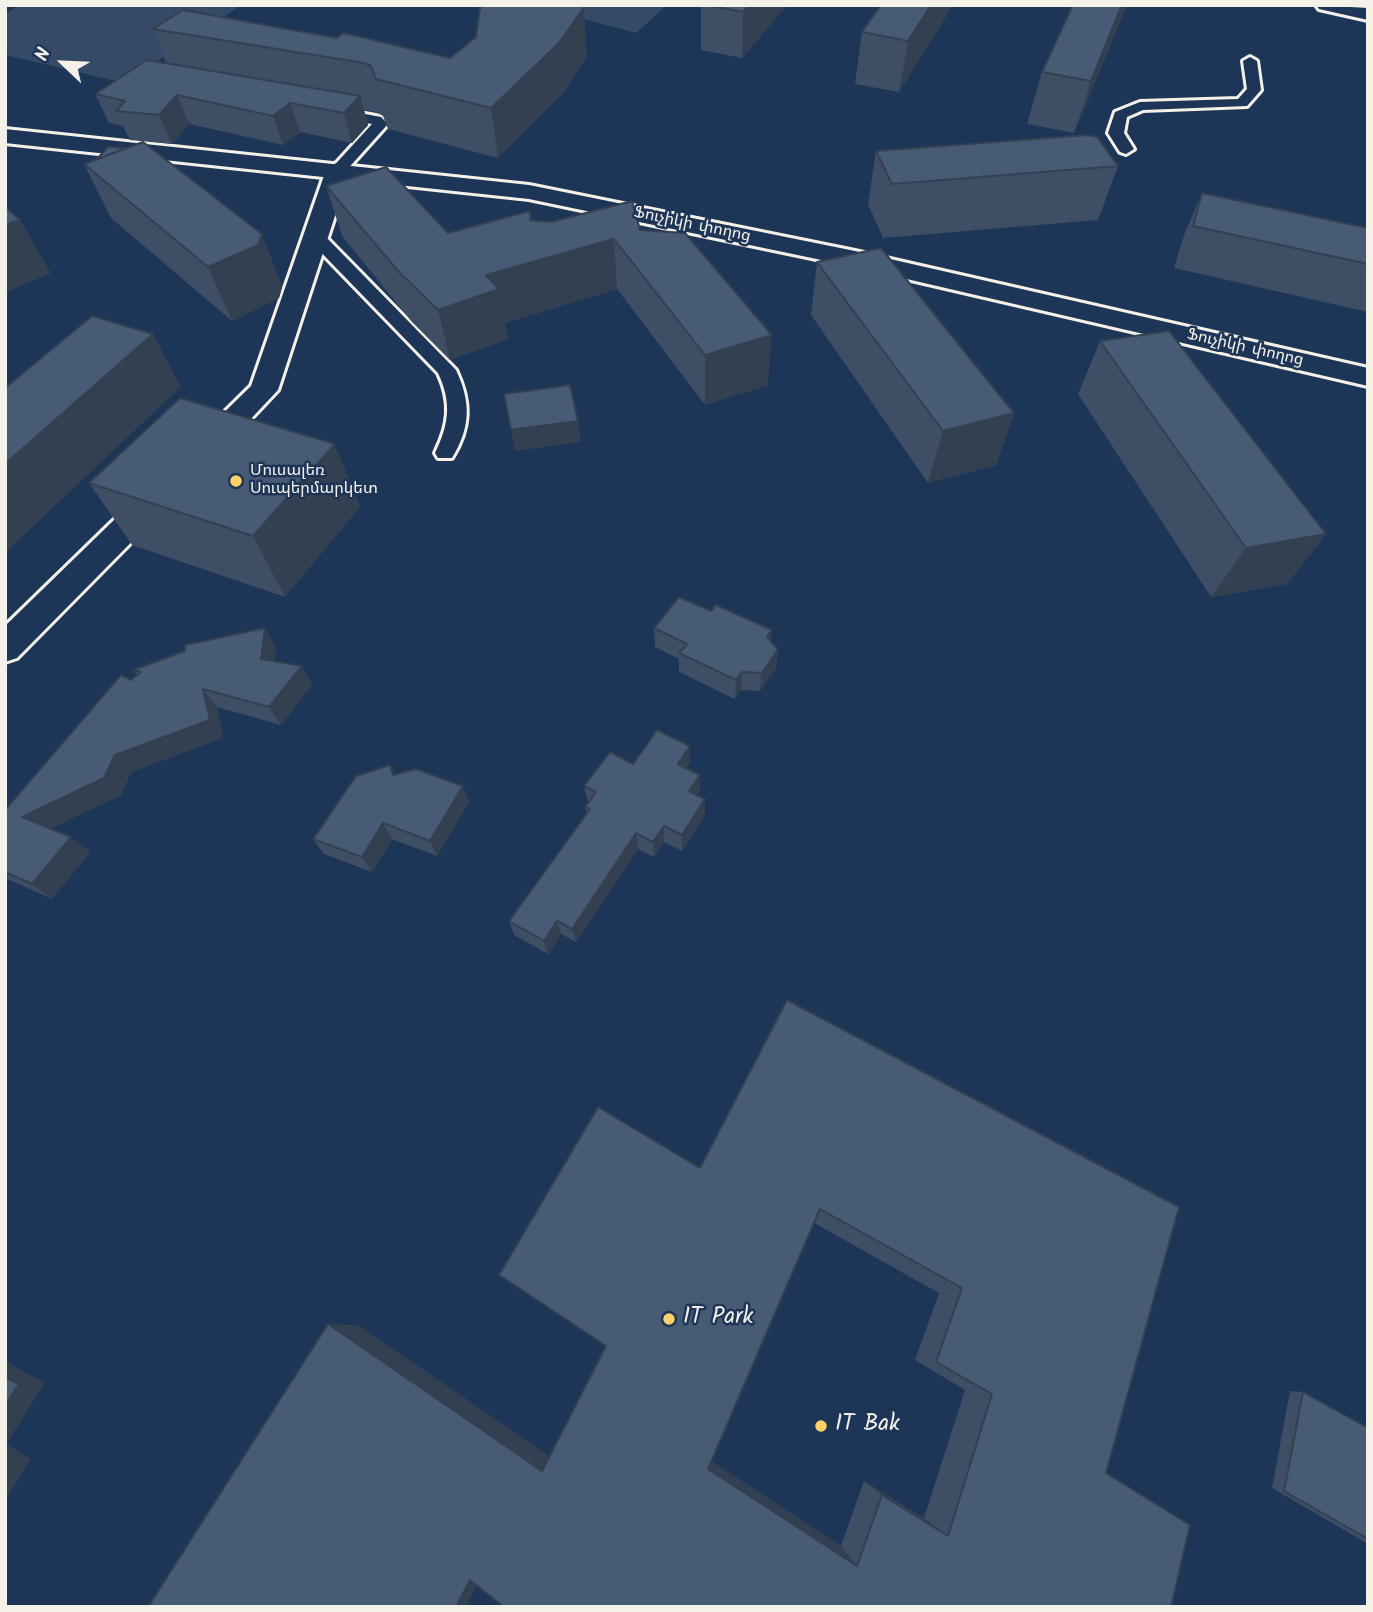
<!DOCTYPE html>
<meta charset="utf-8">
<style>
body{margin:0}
#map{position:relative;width:1373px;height:1612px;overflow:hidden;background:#1d3557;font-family:Kalam,sans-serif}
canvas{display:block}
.frame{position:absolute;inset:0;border:7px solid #f4f1e8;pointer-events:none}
.north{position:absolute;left:28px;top:28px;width:70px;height:70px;-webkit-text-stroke:5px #1d3557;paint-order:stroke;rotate:293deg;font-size:19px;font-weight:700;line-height:28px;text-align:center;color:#f4f1e8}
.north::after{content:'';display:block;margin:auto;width:24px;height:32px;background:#f4f1e8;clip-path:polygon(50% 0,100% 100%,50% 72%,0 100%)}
</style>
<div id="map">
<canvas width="1373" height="1612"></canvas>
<div class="frame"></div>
<div class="north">N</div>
</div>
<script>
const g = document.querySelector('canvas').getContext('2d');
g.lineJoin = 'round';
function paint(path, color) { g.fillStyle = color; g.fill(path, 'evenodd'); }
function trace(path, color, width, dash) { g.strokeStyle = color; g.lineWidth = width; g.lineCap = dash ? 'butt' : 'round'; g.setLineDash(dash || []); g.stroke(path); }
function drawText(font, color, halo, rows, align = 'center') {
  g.font = font + ' Kalam,"Noto Sans Armenian",sans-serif'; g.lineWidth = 5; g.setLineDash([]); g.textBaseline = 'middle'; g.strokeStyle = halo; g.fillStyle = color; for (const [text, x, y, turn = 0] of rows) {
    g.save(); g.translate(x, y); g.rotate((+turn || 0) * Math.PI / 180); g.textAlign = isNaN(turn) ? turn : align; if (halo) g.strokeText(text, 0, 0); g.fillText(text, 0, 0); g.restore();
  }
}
paint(new Path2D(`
 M 20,5 L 241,5 L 125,83 L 5,55 L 5,14 Z
 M 497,5 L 667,5 L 636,33 L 549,10 Z`), '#354a67');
const lane = new Path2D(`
 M 1250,57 L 1257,61 L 1261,90 L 1247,106 L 1143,110 L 1127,117 L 1124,133 L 1134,149 L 1126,154 L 1120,152 L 1108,133 L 1115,112 L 1140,102 L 1238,99 L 1247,89 L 1243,61 Z
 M 333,108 L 381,117 L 388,124 L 344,173 L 338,175 L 330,170 L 372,124 L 328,116 L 328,110 Z
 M 316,232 L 322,233 L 456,370 C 471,402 471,427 452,458 L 438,458 L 435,453 C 449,424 452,403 438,373 L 310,241 L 307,237 L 310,233 Z`);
const street = new Path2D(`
 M 338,163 L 346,165 L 350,170 L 278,390 L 214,458 L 203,461 L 192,458 L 188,451 L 192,444 L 251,386 L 326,170 L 330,165 Z
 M 160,483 L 171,486 L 176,494 L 171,502 L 17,658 L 5,662 L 5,626 L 149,486 Z`);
const secondary = new Path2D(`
 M 5,129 L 529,185 L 855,251 L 1368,368 L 1368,386 L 855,267 L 529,199 L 5,143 Z`);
const primary = new Path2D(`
 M 1316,5 L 1368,8 L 1368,20 L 1319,9 Z`);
trace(lane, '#f4f1e8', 6);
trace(street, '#f4f1e8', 6);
trace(secondary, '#f4f1e8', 6);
trace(primary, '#f4f1e8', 6);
paint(lane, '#1d3557');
paint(street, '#1d3557');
paint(secondary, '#1d3557');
paint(primary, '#1d3557');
paint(new Path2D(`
 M 701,5 L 787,5 L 742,58 L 701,50 Z
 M 953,5 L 899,92 L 855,84 L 862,32 Z
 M 1127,5 L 1074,133 L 1027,124 L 1042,72 Z
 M 153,29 L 450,58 L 587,56 L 564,92 L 498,158 L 388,129 L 383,116 L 376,112 L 364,110 L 368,125 L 352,143 L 300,132 L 283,145 L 189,124 L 172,144 L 130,140 L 123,126 L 109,123 L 95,94 L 166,63 Z
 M 876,151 L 1118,166 L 1098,220 L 883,238 L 868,204 Z
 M 84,164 L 282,287 L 279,298 L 232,321 L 111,218 Z
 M 326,186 L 448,233 L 531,220 L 640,230 L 768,385 L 705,405 L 617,289 L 505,323 L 508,339 L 450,360 L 412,322 L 342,236 Z
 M 1202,193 L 1368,228 L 1368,312 L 1174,268 L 1184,235 Z
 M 817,262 L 1014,413 L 996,465 L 928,483 L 811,315 Z
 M 1100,341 L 1326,534 L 1287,584 L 1211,597 L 1078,394 Z
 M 89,483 L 360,507 L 285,597 L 132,545 Z
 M 654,628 L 771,641 L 778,649 L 776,668 L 760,691 L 741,690 L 735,699 L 679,672 L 679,659 L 655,647 Z
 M 276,647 L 274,661 L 302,666 L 312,685 L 281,725 L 217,707 L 223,738 L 131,772 L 121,795 L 50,828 L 90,852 L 52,899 L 5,878 L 5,810 L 131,680 L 137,675 L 133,670 Z
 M 690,763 L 686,768 L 700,791 L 697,795 L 705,815 L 682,851 L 664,842 L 654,857 L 638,849 L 576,942 L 561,934 L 548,954 L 514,935 L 509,921 L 587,813 L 585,807 L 588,803 L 584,786 L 633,764 Z
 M 390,765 L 395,775 L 463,786 L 469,802 L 437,856 L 392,839 L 372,872 L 324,854 L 313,839 Z
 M 787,1000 L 1106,1473 L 1171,1607 L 476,1585 L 466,1607 L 148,1607 L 328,1324 L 359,1326 L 549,1456 ZM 814,1223 L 939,1293 L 915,1360 L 965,1390 L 924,1518 L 864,1481 L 841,1546 L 711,1461 Z
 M 1290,1391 L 1303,1392 L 1368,1428 L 1368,1544 L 1272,1488 Z`), '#3e4e64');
paint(new Path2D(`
 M 750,5 L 787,5 L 742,58 L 743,12 Z
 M 931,5 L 953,5 L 899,92 L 908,41 Z
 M 1122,5 L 1127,5 L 1074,133 L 1091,81 Z
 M 584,7 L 587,56 L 564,92 L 498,158 L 491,108 Z
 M 177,95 L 189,124 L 172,144 L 159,115 Z
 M 360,96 L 368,125 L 352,143 L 344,113 Z
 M 290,103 L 300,132 L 283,145 L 273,116 Z
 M 530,211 L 537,261 L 614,239 L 617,289 L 505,323 L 508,339 L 450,360 L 438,310 L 486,275 L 530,220 Z
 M 20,220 L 51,273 L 5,293 L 5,225 Z
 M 262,234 L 282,287 L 279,298 L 232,321 L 208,267 Z
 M 153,334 L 181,387 L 5,553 L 5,464 Z
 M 772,335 L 768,385 L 705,405 L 705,355 Z
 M 1014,413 L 996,465 L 928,483 L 943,431 Z
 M 578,421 L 581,442 L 515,451 L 511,430 Z
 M 335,444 L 360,507 L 285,597 L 253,536 Z
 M 1326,534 L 1287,584 L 1211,597 L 1246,548 Z
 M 265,628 L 276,647 L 273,677 L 261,659 Z
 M 772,630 L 770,649 L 767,637 Z
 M 778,649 L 776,668 L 760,691 L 762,673 Z
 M 302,666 L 312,685 L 281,725 L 269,707 Z
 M 742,672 L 741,690 L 735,699 L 736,680 Z
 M 203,689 L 217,707 L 223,738 L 131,772 L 121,795 L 42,833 L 22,817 L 115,755 Z
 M 690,746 L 690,763 L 678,780 L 678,764 Z
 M 700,775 L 700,791 L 689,807 L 689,791 Z
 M 463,786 L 469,802 L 437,856 L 430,841 Z
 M 705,799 L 705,815 L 682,851 L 682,835 Z
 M 383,823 L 392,839 L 372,872 L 362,857 Z
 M 664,826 L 664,842 L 654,857 L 653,842 Z
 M 636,833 L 638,849 L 576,942 L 572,929 Z
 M 71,837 L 90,852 L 52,899 L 32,884 Z
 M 557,921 L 561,934 L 548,954 L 544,941 Z
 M 328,1324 L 359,1326 L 555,1460 L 542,1471 Z
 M 5,1361 L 45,1383 L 6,1444 L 31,1459 L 5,1501 Z
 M 706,1458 L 841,1546 L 857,1566 L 708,1469 Z
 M 864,1481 L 924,1518 L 948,1536 L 882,1495 Z
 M 490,1558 L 466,1607 L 456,1607 L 470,1580 Z`), '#324051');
const building = new Path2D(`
 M 483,5 L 581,5 L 584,7 L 559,43 L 491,108 L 376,79 L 371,66 L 364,63 L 153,29 L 183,10 L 337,38 L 344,33 L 450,58 L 476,37 L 480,8 Z
 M 707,5 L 750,5 L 743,12 Z
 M 881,5 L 931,5 L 908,41 L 862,32 Z
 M 1073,5 L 1122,5 L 1091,81 L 1042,72 Z
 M 147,60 L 360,96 L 344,113 L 290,103 L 273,116 L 177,95 L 159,115 L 116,111 L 125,101 L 95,94 Z
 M 1087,135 L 1097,137 L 1118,166 L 892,184 L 876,151 Z
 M 143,142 L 262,234 L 258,245 L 208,267 L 84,164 Z
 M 108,147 L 126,148 L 96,160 Z
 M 386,167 L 448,233 L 530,211 L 530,220 L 551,222 L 632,201 L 640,230 L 685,233 L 772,335 L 705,355 L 614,239 L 486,275 L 499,289 L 438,310 L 399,272 L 326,186 Z
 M 1202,193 L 1368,228 L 1368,264 L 1193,226 Z
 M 5,207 L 20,220 L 5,225 Z
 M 881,248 L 1014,413 L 943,431 L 817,262 Z
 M 92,316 L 153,334 L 5,464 L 5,388 Z
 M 1169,331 L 1326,534 L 1246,548 L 1100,341 Z
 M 570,385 L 578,421 L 511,430 L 504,394 Z
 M 180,398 L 335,444 L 253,536 L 89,483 Z
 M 679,597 L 711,611 L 716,605 L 772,630 L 767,637 L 778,649 L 762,673 L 742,672 L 736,680 L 679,653 L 687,644 L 654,628 Z
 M 265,628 L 261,659 L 302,666 L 269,707 L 203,689 L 210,720 L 115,755 L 104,778 L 22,817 L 71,837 L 32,884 L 5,872 L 5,810 L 121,675 L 131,680 L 141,672 L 133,670 L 185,651 L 185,645 Z
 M 657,730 L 690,746 L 678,764 L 700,775 L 689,791 L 705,799 L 682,835 L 664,826 L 653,842 L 636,833 L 572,929 L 557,921 L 544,941 L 509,921 L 590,809 L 585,807 L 596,792 L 584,786 L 610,752 L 633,764 Z
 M 390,765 L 393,775 L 416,769 L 463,786 L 430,841 L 383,823 L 362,857 L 313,839 L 356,776 Z
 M 787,1000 L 1179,1207 L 1106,1473 L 1190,1525 L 1171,1607 L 504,1607 L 470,1580 L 456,1607 L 148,1607 L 328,1324 L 542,1471 L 606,1346 L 499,1275 L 598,1107 L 700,1168 ZM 820,1209 L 962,1288 L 936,1362 L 992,1394 L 948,1536 L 882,1495 L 857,1566 L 708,1469 Z
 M 5,1377 L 19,1384 L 5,1405 Z
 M 1303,1392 L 1368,1428 L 1368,1539 L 1284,1491 Z`);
paint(building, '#485b74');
trace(building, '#324051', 2);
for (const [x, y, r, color] of [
 [236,481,7,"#ffd166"],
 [669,1319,7,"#ffd166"],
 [821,1426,7,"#ffd166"]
]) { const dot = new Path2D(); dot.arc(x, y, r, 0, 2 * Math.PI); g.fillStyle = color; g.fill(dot); trace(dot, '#1d3557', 2.5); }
drawText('16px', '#f4f1e8', '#1d3557', [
 ["Ֆուչիկի փողոց",692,226,12],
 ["Ֆուչիկի փողոց",1245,349,13]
]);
drawText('16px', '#f4f1e8', '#1d3557', [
 ["Մուսալեռ",250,472],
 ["Սուպերմարկետ",250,490]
], 'left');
drawText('23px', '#f4f1e8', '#1d3557', [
 ["IT Park",683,1319],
 ["IT Bak",835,1426]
], 'left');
</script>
